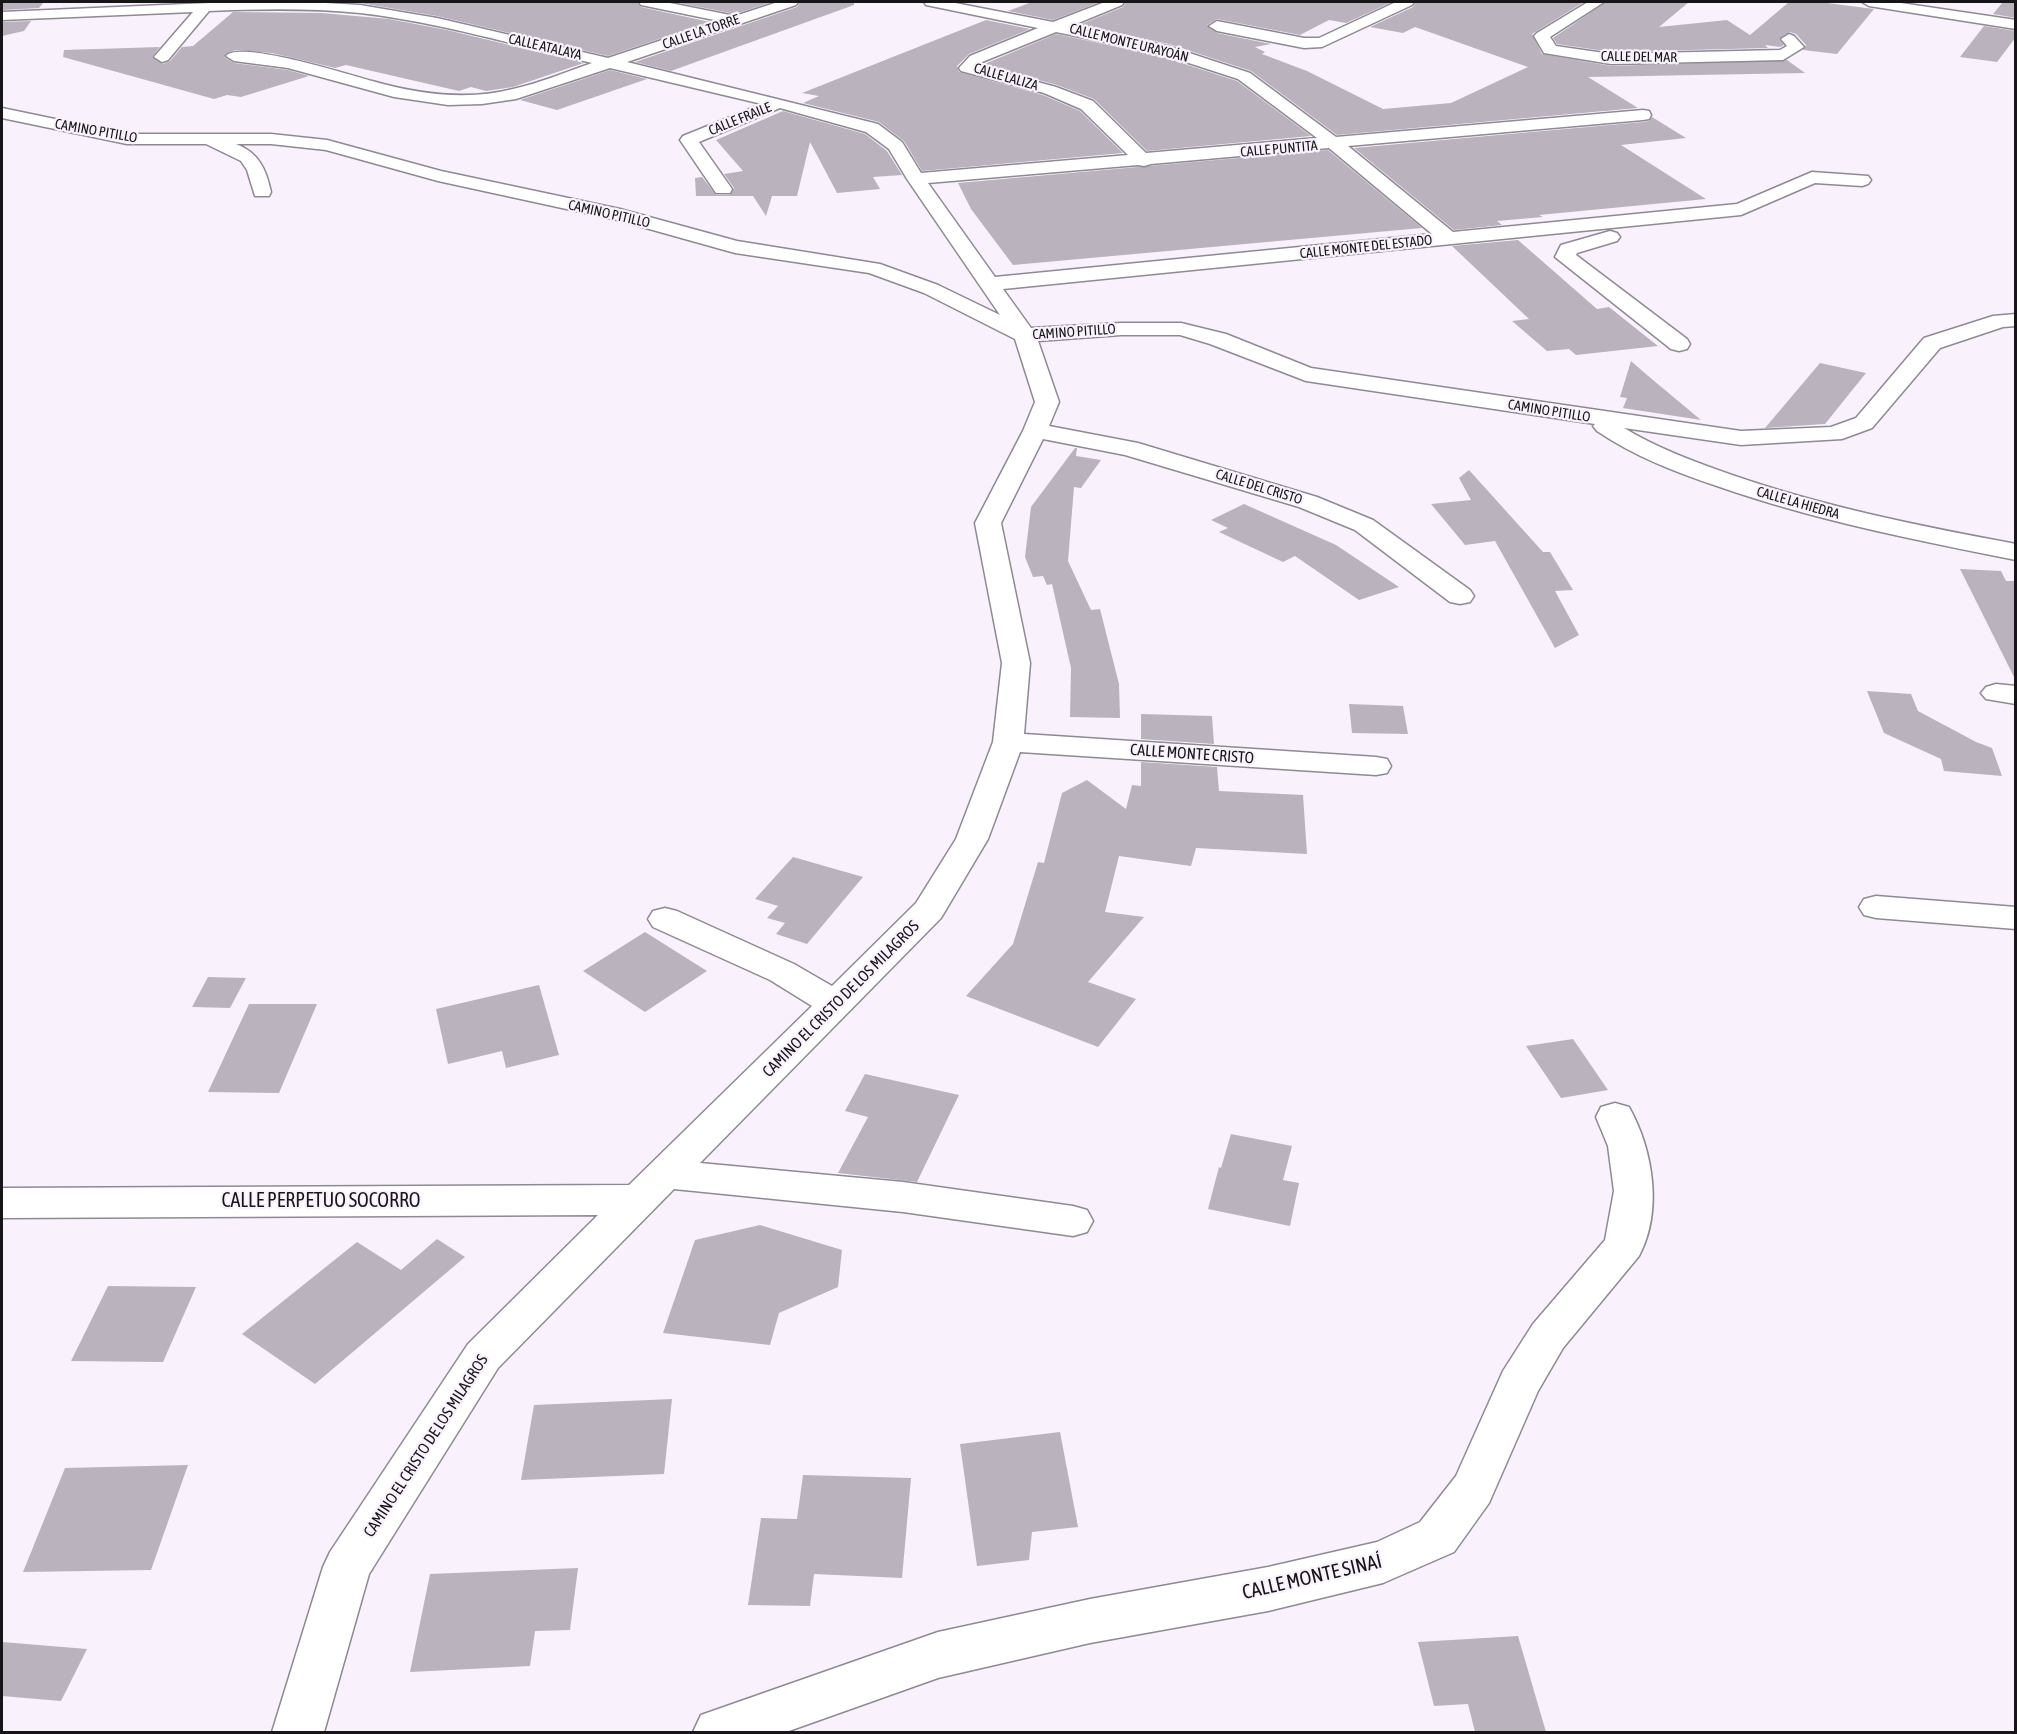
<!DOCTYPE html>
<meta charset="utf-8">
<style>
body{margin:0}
#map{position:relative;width:2017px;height:1734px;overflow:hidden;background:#f9f2fd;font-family:"Asap Condensed",sans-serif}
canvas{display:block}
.frame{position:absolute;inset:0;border:3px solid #181519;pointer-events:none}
</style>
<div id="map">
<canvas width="2017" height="1734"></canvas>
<div class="frame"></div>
</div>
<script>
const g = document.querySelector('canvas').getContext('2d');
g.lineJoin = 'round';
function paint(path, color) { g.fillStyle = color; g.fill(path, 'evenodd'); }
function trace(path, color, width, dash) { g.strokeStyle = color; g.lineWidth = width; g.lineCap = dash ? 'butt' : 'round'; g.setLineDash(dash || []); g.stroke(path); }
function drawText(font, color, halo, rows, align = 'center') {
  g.font = font + ' "Asap Condensed",sans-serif'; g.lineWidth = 4.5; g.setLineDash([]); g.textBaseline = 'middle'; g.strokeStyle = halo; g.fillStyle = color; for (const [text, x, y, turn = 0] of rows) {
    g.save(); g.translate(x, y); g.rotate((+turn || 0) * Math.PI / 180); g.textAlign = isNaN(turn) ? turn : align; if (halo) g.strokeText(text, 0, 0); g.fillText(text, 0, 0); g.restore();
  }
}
paint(new Path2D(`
 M 2,2 L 44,2 L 39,8 L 2,10 Z
 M 338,2 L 637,2 L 641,7 L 710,22 L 608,56 L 437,16 L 360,3 Z
 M 674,2 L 772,2 L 735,14 Z
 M 800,2 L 854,2 L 854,5 L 671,71 L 635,62 L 797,7 Z
 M 1032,2 L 1100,2 L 1053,20 L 1008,11 Z
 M 1126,2 L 1392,2 L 1346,23 L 1329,20 L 1300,35 L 1217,19 L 1207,25 L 1217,33 L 1271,44 L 1255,47 L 1265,52 L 1262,54 L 1307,71 L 1383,109 L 1451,103 L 1528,67 L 1415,27 L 1403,33 L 1370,27 L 1413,7 L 1416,2 L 1584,2 L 1532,34 L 1542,54 L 1611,66 L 1787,60 L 1805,73 L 1588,77 L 1638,108 L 1337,135 L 1251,71 L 1169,44 L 1079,25 L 1123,7 Z
 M 1606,2 L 1689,2 L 1659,27 L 1727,20 L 1750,35 L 1789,2 L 1819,2 L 1874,9 L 1837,54 L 1803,50 L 1806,45 L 1796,34 L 1790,32 L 1779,39 L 1784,45 L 1780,47 L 1765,45 L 1768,48 L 1611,52 L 1557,44 L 1553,38 Z
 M 2003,2 L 2016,2 L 2016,18 L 1993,14 Z
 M 233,12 L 322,13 L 389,19 L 447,30 L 584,63 L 513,87 L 486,91 L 471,87 L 459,91 L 346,65 L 335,68 L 272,53 L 235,50 L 224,57 L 234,63 L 288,70 L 309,76 L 241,97 L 227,95 L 214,99 L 63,57 L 64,50 L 160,47 L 152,57 L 163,64 L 170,61 L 182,47 L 193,46 Z
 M 986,20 L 1030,29 L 969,54 L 957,66 L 959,72 L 1043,95 L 1080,111 L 1123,153 L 922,171 L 904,141 L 879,122 L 803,103 L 819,96 L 802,93 Z
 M 31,21 L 24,31 L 2,36 L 2,22 Z
 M 1984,26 L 2016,31 L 2016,37 L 1997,62 L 1960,57 Z
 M 1056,34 L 1157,55 L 1237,81 L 1311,136 L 1147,151 L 1094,99 L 1057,85 L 982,65 Z
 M 610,70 L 647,79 L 557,110 L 520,100 Z
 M 783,111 L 865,134 L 887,151 L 902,175 L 873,177 L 880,189 L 837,193 L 810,142 L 797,196 L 772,196 L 766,216 L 753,196 L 696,196 L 695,178 L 702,177 L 716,195 L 730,195 L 734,188 L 724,174 L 743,171 L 716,140 Z
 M 1652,117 L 1686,138 L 1621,145 L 1706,199 L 1539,215 L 1543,217 L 1497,221 L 1502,225 L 1454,230 L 1354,148 L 1643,122 L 1649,121 Z
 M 1328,150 L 1422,228 L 1013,265 L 971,209 L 958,183 Z
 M 1518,240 L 1597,309 L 1609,307 L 1658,346 L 1576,355 L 1569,349 L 1547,351 L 1512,321 L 1529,319 L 1452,246 Z
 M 1631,361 L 1647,375 L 1701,420 L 1623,408 L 1627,398 L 1620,397 Z
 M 1820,363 L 1866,373 L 1825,424 L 1765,428 Z
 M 1075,448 L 1077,448 L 1076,456 L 1101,460 L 1081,488 L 1074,487 L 1068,561 L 1091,610 L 1100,609 L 1119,684 L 1120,718 L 1070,717 L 1071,668 L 1052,584 L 1047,585 L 1043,576 L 1033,577 L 1025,557 L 1031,507 Z
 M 1469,470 L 1543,552 L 1550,552 L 1573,590 L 1555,591 L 1579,635 L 1555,648 L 1495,541 L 1465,545 L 1431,504 L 1471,500 L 1459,478 Z
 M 1244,504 L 1336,545 L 1399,587 L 1359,600 L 1295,556 L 1283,562 L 1219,532 L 1228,528 L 1211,520 Z
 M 1960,569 L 2001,571 L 2006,581 L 2016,581 L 2016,681 Z
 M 1867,691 L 1911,694 L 1918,711 L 1976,742 L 1992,748 L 2002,776 L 1944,771 L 1941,759 L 1884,733 Z
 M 1349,704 L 1403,706 L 1408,734 L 1352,733 Z
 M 1141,714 L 1212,716 L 1214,744 L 1141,739 Z
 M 1141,762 L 1217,767 L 1219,791 L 1303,795 L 1307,854 L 1196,848 L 1191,866 L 1119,856 L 1105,912 L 1144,917 L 1088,982 L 1136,999 L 1098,1047 L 966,996 L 1013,944 L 1038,862 L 1044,863 L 1062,793 L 1087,780 L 1126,809 L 1132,785 L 1141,786 Z
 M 793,857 L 863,877 L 807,944 L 776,934 L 785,923 L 767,918 L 778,906 L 755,899 Z
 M 645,932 L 707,971 L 645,1012 L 583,971 Z
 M 208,977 L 246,978 L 230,1008 L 192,1007 Z
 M 539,985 L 559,1055 L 506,1068 L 502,1051 L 448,1064 L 436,1009 Z
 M 249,1004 L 317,1004 L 279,1093 L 208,1092 Z
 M 1573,1039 L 1608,1090 L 1561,1098 L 1526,1046 Z
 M 865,1074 L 959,1095 L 917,1182 L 838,1173 L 868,1117 L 845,1111 Z
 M 1231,1134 L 1292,1146 L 1283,1180 L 1299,1183 L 1290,1226 L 1208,1209 L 1219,1167 L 1221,1168 Z
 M 760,1225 L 842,1250 L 838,1287 L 779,1313 L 770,1345 L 663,1333 L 695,1240 Z
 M 437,1239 L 465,1257 L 315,1384 L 242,1334 L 357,1242 L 401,1270 Z
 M 108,1286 L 196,1287 L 163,1362 L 71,1361 Z
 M 672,1399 L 664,1474 L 521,1480 L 534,1405 Z
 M 1060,1432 L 1078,1527 L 1032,1532 L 1029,1560 L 977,1566 L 960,1444 Z
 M 188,1465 L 151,1570 L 23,1572 L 65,1468 Z
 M 803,1475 L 911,1478 L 902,1578 L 814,1574 L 810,1606 L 748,1605 L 761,1518 L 797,1519 Z
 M 578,1568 L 570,1630 L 535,1631 L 530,1666 L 410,1672 L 430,1574 Z
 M 1518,1636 L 1546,1732 L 1475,1732 L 1468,1704 L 1434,1706 L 1418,1642 Z
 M 2,1642 L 87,1649 L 61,1701 L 2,1696 Z`), '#bab3be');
const minor = new Path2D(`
 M 233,2 L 308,2 L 360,5 L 437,18 L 608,58 L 719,21 L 646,6 L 641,5 L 639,2 L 665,2 L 735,16 L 778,2 L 798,2 L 796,5 L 627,62 L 878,124 L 902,142 L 921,173 L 1128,155 L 1081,109 L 1044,93 L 961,71 L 959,68 L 970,56 L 1038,28 L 931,6 L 926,5 L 924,2 L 950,2 L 1053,22 L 1105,2 L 1124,2 L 1122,5 L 1071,26 L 1168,46 L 1250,73 L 1336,137 L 1643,110 L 1649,111 L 1651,115 L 1649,119 L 1643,120 L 1348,146 L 1453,232 L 1737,204 L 1812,172 L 1868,176 L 1871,180 L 1868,184 L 1862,186 L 1815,183 L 1741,215 L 1003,289 L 1031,328 L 1121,323 L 1181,323 L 1226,334 L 1311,368 L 1741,431 L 1831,427 L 1856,418 L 1924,338 L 1993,316 L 2016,314 L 2016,326 L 2003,327 L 1940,348 L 1872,428 L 1842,439 L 1741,445 L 1624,428 C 1657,448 1695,462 1732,475 C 1824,507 1920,526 2016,544 L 2016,560 C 1915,540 1814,520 1717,486 C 1675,472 1634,456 1597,431 L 1593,426 L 1595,424 L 1306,381 L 1210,344 L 1180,335 L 1121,335 L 1038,341 L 1059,402 L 1049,426 L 1138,443 L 1317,497 L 1373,520 L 1470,590 L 1474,596 L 1470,602 L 1460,604 L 1450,602 L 1355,530 L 1299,507 L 1125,455 L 1043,439 L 1001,523 L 1030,663 L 1024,734 L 1376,757 L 1387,759 L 1391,766 L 1387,773 L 1376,775 L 1020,752 L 988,839 L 941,918 L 700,1163 L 903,1182 L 1073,1206 L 1087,1210 L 1093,1221 L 1087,1232 L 1073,1236 L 903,1212 L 674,1189 L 498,1368 L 369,1574 L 324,1732 L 272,1732 L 323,1567 L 330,1552 L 468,1344 L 598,1215 L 2,1218 L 2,1188 L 629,1185 L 812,1006 L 770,980 L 653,927 L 648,919 L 653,911 L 665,908 L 677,911 L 794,964 L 832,986 L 916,903 L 956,839 L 993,742 L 1002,663 L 975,523 L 1023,431 L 1035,402 L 1015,339 L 924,293 L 869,273 L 735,253 L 617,220 L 438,181 L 326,150 L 271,144 L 236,144 C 259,153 266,169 271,192 L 269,196 L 255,196 L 247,170 L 241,161 L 206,144 L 127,144 L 2,118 L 2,108 L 127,134 L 271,134 L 327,140 L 441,171 L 620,209 L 737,241 L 880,264 L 938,285 L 1000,315 L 907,179 L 889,149 L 866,132 L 780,108 L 699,142 L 732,189 L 730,193 L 716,193 L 680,140 L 683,136 L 762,104 L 610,68 L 516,99 L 482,104 L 448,105 L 394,97 L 288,68 L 234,61 L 226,56 C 239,40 350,75 372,81 C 418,94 467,101 513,89 C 540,83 566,72 592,63 C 515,45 438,22 360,13 C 310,8 259,9 209,11 L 168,60 L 162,62 L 154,57 L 193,12 L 2,20 L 2,12 ZM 1056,32 L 1158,53 L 1238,79 L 1317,138 L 1146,153 L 1093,101 L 1056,87 L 978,66 L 982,62 ZM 1329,148 L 1432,234 L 995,277 L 928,183 L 1138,165 L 1144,166 L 1151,164 Z
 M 1396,2 L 1414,2 L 1412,5 L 1322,47 L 1304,48 L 1217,31 L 1209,26 L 1217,21 L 1304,38 L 1319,38 Z
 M 1588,2 L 1604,2 L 1550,37 L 1556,46 L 1611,54 L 1780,50 L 1787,46 L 1781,39 L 1789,34 L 1794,36 L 1804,47 L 1783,60 L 1611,64 L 1544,53 L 1534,36 L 1537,33 Z
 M 1862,2 L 1894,2 L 2016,20 L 2016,29 L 1869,6 Z
 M 1610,231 L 1617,233 L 1620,237 L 1617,241 L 1577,253 L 1576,255 L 1687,339 L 1690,344 L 1687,349 L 1679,351 L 1671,349 L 1555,257 L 1561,245 Z
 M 1996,684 L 2016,686 L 2016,704 L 1986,699 L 1981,693 L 1986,687 Z
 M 1876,896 L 2016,907 L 2016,929 L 1876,918 L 1864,915 L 1859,907 L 1864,899 Z
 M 1615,1103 L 1629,1107 C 1653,1150 1663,1211 1639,1256 L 1563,1348 L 1538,1391 L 1489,1503 L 1454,1552 L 1383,1583 L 1268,1611 L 1090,1643 L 938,1678 L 786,1732 L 693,1732 L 701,1715 L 938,1632 L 1090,1599 L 1268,1567 L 1377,1542 L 1420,1522 L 1456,1476 L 1503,1371 L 1533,1324 L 1605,1240 L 1614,1191 L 1608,1146 L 1596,1117 L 1601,1107 Z`);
trace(minor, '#8f8993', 3);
paint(minor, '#fff');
drawText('14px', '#181519', '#f9f2fd', [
 ["CALLE LA TORRE",701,32,-19],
 ["CALLE MONTE URAYOÁN",1129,43,14],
 ["CALLE ATALAYA",545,47,13],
 ["CALLE DEL MAR",1639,57,1],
 ["CALLE LALIZA",1006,77,16],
 ["CALLE FRAILE",740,119,-22],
 ["CAMINO PITILLO",96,131,10],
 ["CALLE PUNTITA",1279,149,-5],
 ["CAMINO PITILLO",609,214,13],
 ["CALLE MONTE DEL ESTADO",1366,247,-6],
 ["CAMINO PITILLO",1074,332,-4],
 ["CAMINO PITILLO",1549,411,9],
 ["CALLE DEL CRISTO",1259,487,17],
 ["CALLE LA HIEDRA",1798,503,16]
]);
drawText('16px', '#181519', '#f9f2fd', [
 ["CALLE MONTE CRISTO",1192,754,4],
 ["CAMINO EL CRISTO DE LOS MILAGROS",841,999,-45],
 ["CAMINO EL CRISTO DE LOS MILAGROS",426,1446,-57]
]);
drawText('20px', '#181519', '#f9f2fd', [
 ["CALLE PERPETUO SOCORRO",321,1201],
 ["CALLE MONTE SINAÍ",1312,1577,-13]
]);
</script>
